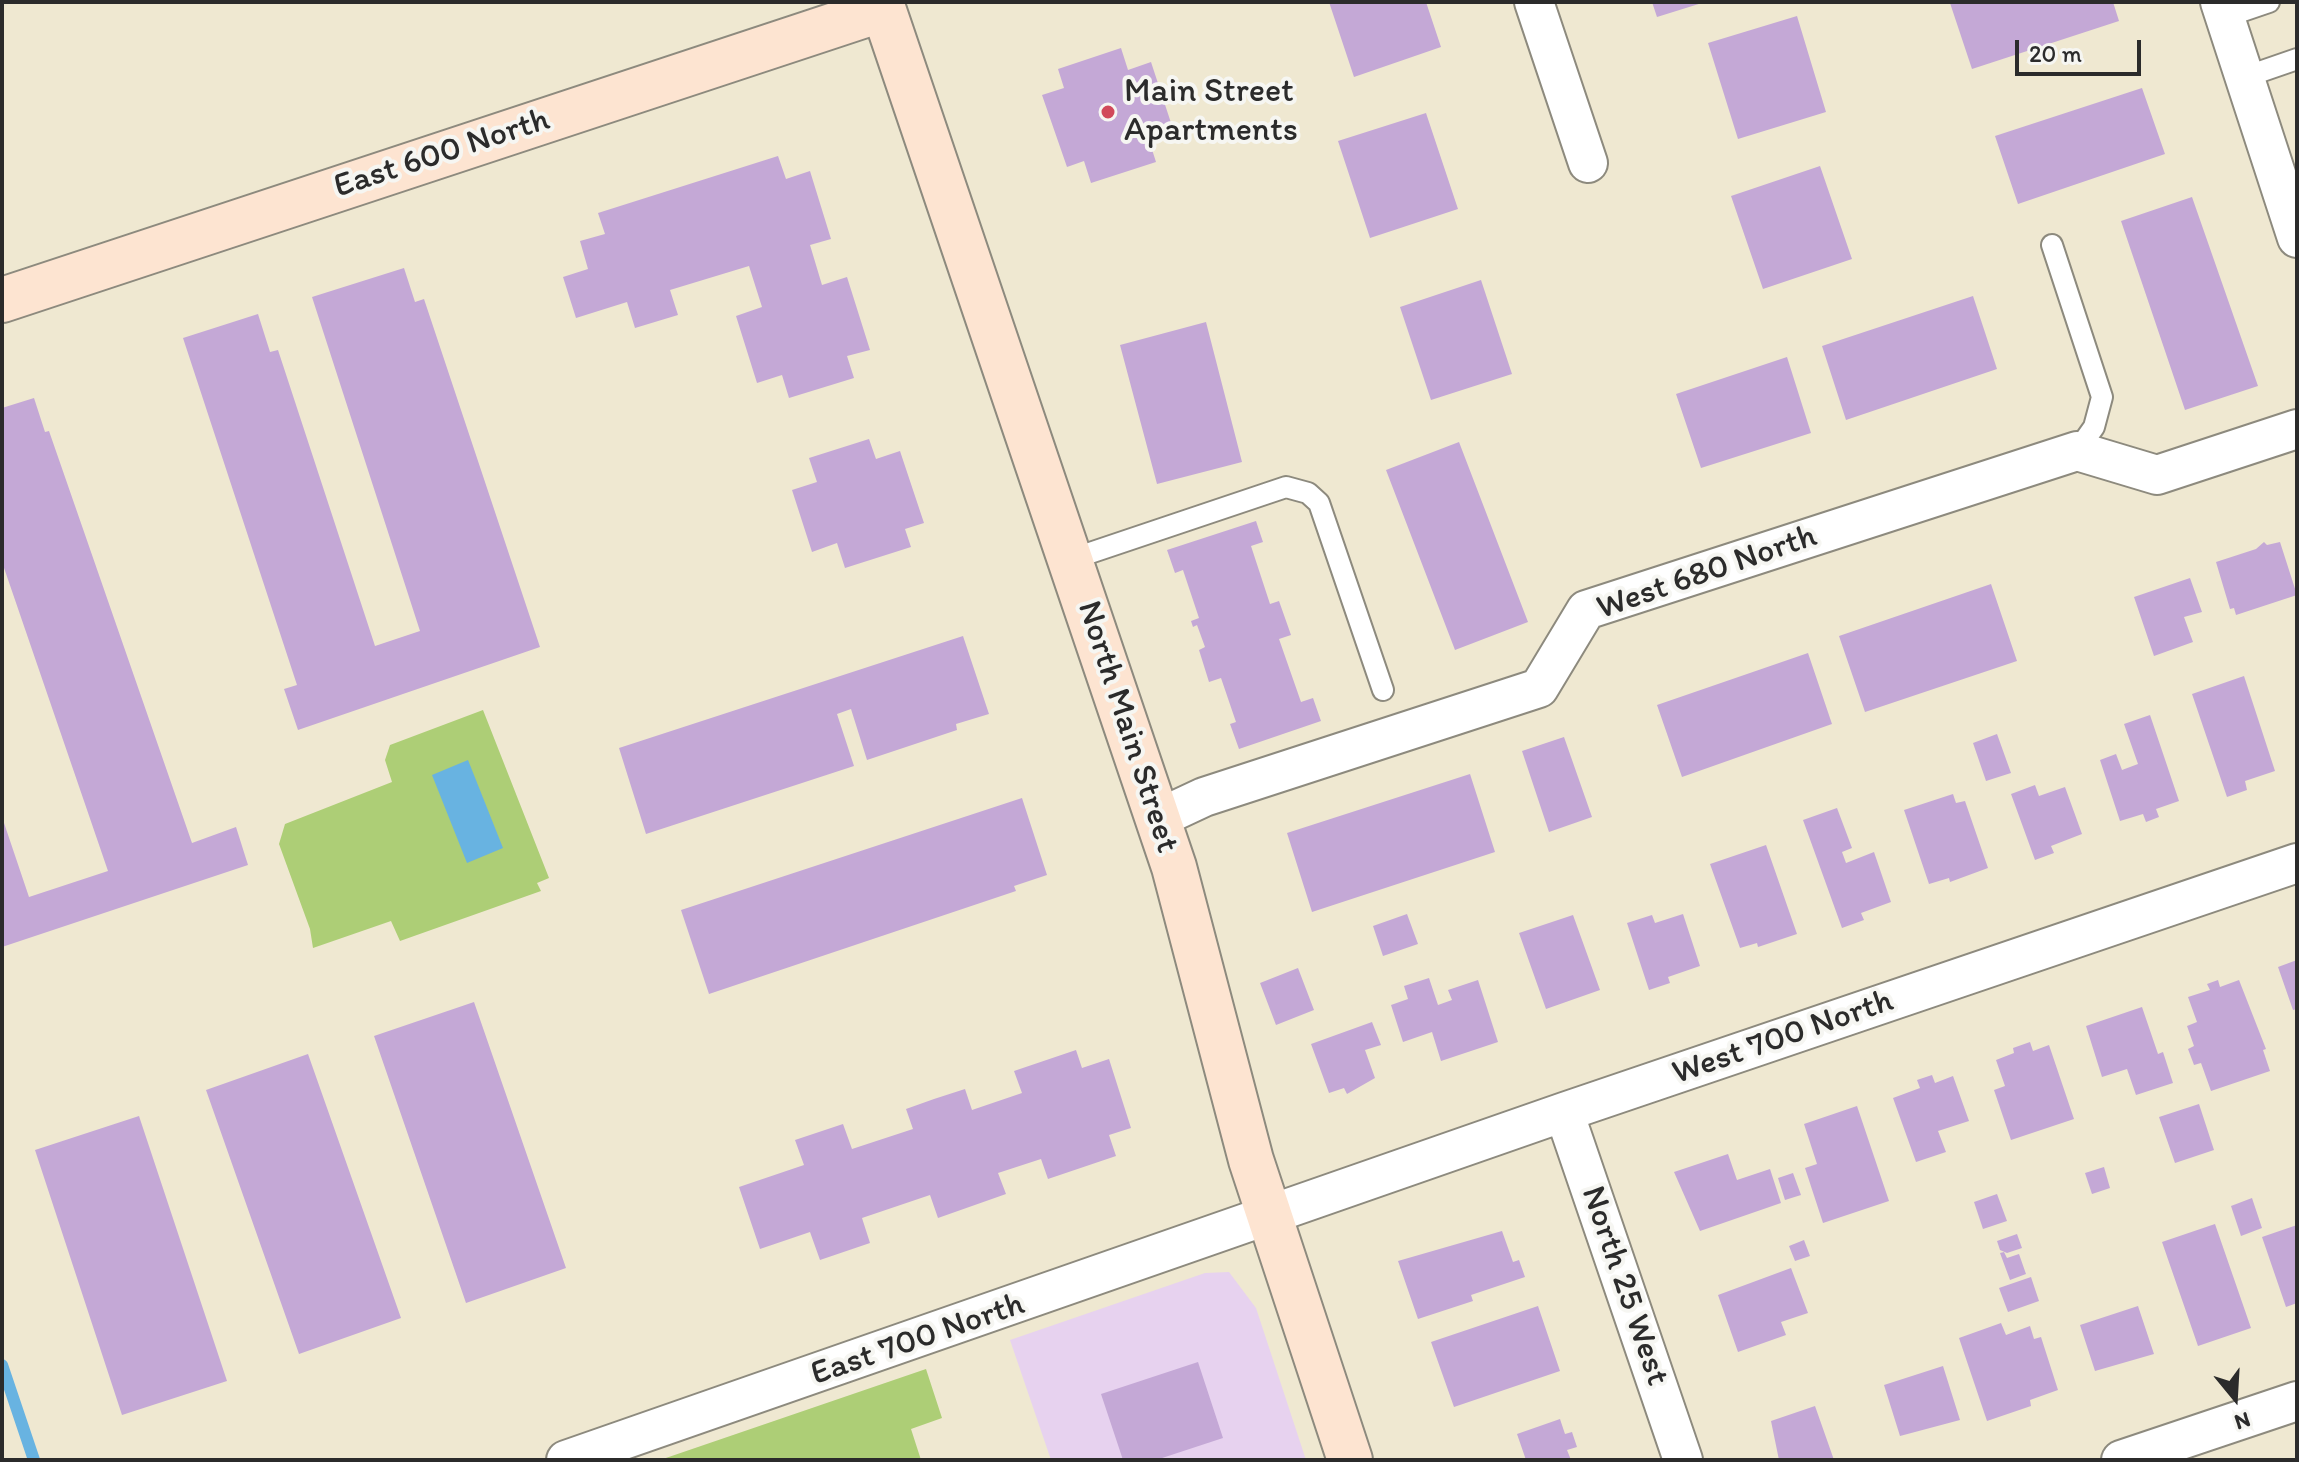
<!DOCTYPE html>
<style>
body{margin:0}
#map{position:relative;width:2299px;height:1462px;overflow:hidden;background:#efe8d1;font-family:Itim,sans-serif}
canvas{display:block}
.frame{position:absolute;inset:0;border:4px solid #2b2b2b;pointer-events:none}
.north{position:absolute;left:2195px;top:1358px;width:80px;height:80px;-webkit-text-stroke:6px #f6f6f2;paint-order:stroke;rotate:162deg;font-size:22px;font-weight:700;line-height:32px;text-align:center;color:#2b2b2b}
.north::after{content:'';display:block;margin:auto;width:28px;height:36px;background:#2b2b2b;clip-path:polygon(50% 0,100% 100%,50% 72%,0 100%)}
.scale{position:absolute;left:2015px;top:40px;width:126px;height:36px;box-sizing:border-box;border:4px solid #2b2b2b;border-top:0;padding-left:10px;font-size:24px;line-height:28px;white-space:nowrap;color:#2b2b2b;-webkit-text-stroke:6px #f6f6f2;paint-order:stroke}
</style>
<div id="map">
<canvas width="2299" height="1462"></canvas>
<div class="frame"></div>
<div class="north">N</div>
<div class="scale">20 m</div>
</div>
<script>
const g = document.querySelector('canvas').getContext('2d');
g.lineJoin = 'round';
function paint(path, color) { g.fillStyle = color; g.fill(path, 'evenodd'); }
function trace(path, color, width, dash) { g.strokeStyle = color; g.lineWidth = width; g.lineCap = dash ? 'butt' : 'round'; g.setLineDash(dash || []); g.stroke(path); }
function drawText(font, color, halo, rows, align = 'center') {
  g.font = font + ' Itim,sans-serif'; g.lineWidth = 8; g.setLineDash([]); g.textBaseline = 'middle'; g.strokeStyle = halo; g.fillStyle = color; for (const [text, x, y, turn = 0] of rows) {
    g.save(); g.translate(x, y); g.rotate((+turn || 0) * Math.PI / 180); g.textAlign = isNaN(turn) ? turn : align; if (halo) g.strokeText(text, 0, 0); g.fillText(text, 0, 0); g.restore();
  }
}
paint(new Path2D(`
 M 1229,1272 L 1256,1308 L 1306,1460 L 1051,1460 L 1010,1340 L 1205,1273 Z`), '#e7d2ef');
paint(new Path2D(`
 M 483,710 L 549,878 L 537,883 L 541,891 L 400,941 L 391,921 L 313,948 L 310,929 L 279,844 L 285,824 L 392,782 L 385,760 L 390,745 Z
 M 926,1369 L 942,1418 L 911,1429 L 921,1460 L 660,1460 Z`), '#adce76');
paint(new Path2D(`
 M 468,760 L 503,848 L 467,863 L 432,775 Z`), '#68b3e1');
trace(new Path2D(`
 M 2,1365 L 34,1460`), '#68b3e1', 12);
paint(new Path2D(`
 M 1329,2 L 1426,2 L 1441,47 L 1354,77 Z
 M 1652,2 L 1702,2 L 1702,3 L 1657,17 Z
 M 1954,2 L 2113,2 L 2119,21 L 1972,69 L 1950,3 Z
 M 1797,16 L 1826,112 L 1738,139 L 1708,43 Z
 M 1121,48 L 1128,70 L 1151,62 L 1173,129 L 1148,137 L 1156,162 L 1091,183 L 1084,161 L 1067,167 L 1042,95 L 1064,88 L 1058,69 Z
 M 2142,88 L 2165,154 L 2018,204 L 1995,136 Z
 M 1426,113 L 1458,209 L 1370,238 L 1338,141 Z
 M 778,156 L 786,179 L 810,171 L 831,239 L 810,245 L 822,285 L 847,277 L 870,350 L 847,356 L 854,378 L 789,398 L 782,375 L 757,383 L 736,316 L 762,307 L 749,266 L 670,290 L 678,315 L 635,328 L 627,302 L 576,318 L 563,277 L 588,269 L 580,241 L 605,234 L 598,213 Z
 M 1820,166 L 1852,259 L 1763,289 L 1731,196 Z
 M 2192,197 L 2258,386 L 2185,410 L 2121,221 Z
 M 404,268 L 415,302 L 424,299 L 540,647 L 298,730 L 284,689 L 297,685 L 183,338 L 258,314 L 270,352 L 278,350 L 375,646 L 420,631 L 312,297 Z
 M 1481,280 L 1512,374 L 1431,400 L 1400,307 Z
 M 1973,296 L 1997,369 L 1846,420 L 1822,346 Z
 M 1206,322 L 1242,462 L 1157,484 L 1120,345 Z
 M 1787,357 L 1811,433 L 1701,468 L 1676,394 Z
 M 34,398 L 45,432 L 49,431 L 192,843 L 236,827 L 248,865 L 2,947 L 2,817 L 29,897 L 108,871 L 2,562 L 2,408 Z
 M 869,439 L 876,459 L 900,451 L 924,523 L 905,529 L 911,547 L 845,568 L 837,543 L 812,552 L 792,490 L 817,482 L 809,458 Z
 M 1459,442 L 1528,622 L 1455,650 L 1386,470 Z
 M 1256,521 L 1263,542 L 1251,546 L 1270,604 L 1279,601 L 1291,635 L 1279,639 L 1301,702 L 1313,698 L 1321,721 L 1239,749 L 1230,724 L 1236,722 L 1221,678 L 1209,682 L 1199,650 L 1205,647 L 1197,625 L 1193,627 L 1191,621 L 1199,618 L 1183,570 L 1175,573 L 1167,550 Z
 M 2264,542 L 2267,545 L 2280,542 L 2297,595 L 2236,615 L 2234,608 L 2230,609 L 2216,562 L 2256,549 Z
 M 2190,578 L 2202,612 L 2184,617 L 2193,642 L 2154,656 L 2134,597 Z
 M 1991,584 L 2017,661 L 1865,712 L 1839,636 Z
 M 963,636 L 989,714 L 956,724 L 957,730 L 867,760 L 851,709 L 837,714 L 854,766 L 646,834 L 619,748 Z
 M 1808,653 L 1832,724 L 1682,777 L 1657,705 Z
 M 2244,676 L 2275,771 L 2245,781 L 2247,790 L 2227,797 L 2192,694 Z
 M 2150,715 L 2179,801 L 2156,809 L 2159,817 L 2146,822 L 2143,814 L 2120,821 L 2100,760 L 2116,754 L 2122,770 L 2138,764 L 2124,724 Z
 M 1997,734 L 2011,773 L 1986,781 L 1973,743 Z
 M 1564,737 L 1592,817 L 1549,832 L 1522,751 Z
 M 1470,774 L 1495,852 L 1312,912 L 1287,833 Z
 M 2035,785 L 2039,796 L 2065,787 L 2082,834 L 2051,846 L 2054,853 L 2035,860 L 2011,794 Z
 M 1953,794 L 1956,803 L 1965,801 L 1988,868 L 1950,882 L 1949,878 L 1929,884 L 1904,810 Z
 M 1022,798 L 1047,875 L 1014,886 L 1016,891 L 709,994 L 681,910 Z
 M 1837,808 L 1852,848 L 1842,852 L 1846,863 L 1874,852 L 1891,902 L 1861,913 L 1864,920 L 1842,928 L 1803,820 Z
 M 1766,845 L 1797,934 L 1758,947 L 1757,943 L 1740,948 L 1710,864 Z
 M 1407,914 L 1418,944 L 1383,956 L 1373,926 Z
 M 1683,914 L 1700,966 L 1668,977 L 1670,983 L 1649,990 L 1627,923 L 1652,915 L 1655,923 Z
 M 1573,915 L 1600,990 L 1546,1009 L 1519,933 Z
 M 2297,960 L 2297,1009 L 2293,1010 L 2278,967 Z
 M 1298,968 L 1314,1010 L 1276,1025 L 1260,983 Z
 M 1429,978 L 1438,1005 L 1452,1000 L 1448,990 L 1478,980 L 1498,1042 L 1441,1061 L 1432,1032 L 1403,1042 L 1391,1005 L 1408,999 L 1404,986 Z
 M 2218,980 L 2220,987 L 2239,980 L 2266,1049 L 2263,1050 L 2270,1071 L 2211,1091 L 2201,1063 L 2194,1065 L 2188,1049 L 2194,1046 L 2187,1026 L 2197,1022 L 2188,997 L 2210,990 L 2207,984 Z
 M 474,1002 L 566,1268 L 466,1303 L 374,1036 Z
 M 2142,1007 L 2158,1054 L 2163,1052 L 2173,1083 L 2136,1095 L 2127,1069 L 2102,1077 L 2086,1026 Z
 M 1372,1022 L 1381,1045 L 1365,1050 L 1375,1078 L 1347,1094 L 1344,1088 L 1329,1093 L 1311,1044 Z
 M 2030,1042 L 2033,1051 L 2049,1045 L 2074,1119 L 2011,1140 L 1994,1090 L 2005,1086 L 1996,1060 L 2014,1053 L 2013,1048 Z
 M 1076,1050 L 1082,1068 L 1109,1059 L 1131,1128 L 1109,1135 L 1116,1156 L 1048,1179 L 1041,1159 L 998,1173 L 1006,1194 L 938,1218 L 930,1195 L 862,1218 L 870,1243 L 820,1260 L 810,1232 L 760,1249 L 739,1187 L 804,1165 L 795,1140 L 843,1124 L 852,1149 L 913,1129 L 906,1109 L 934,1099 L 965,1089 L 972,1110 L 1022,1093 L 1014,1071 Z
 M 308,1054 L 401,1318 L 299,1354 L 206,1090 Z
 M 1932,1075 L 1935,1083 L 1953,1076 L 1969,1121 L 1938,1131 L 1946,1152 L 1916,1162 L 1893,1098 L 1920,1088 L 1917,1080 Z
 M 2199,1104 L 2214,1150 L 2175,1163 L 2159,1117 Z
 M 1857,1106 L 1889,1201 L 1823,1223 L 1805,1168 L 1817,1164 L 1804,1124 Z
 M 139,1116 L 227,1381 L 122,1415 L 35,1150 Z
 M 1728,1154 L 1737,1180 L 1770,1169 L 1781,1203 L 1700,1231 L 1674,1172 Z
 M 2104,1167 L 2110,1188 L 2092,1194 L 2085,1173 Z
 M 1793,1173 L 1801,1195 L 1785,1200 L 1778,1178 Z
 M 1997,1194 L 2007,1221 L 1983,1229 L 1974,1202 Z
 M 2252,1198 L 2262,1228 L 2241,1236 L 2231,1206 Z
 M 2215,1224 L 2251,1328 L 2198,1346 L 2162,1242 Z
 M 2297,1225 L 2297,1303 L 2286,1307 L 2262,1237 Z
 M 1502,1231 L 1513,1262 L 1519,1260 L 1525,1277 L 1471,1295 L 1473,1301 L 1418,1319 L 1398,1261 Z
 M 2017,1234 L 2022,1248 L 2007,1253 L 2000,1250 L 1997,1241 Z
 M 1804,1240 L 1810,1256 L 1795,1261 L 1789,1246 Z
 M 2004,1252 L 2007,1258 L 2019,1254 L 2026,1274 L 2010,1280 L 2000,1253 Z
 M 1791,1268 L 1808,1313 L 1781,1322 L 1786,1335 L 1738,1352 L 1718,1295 Z
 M 2031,1277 L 2039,1301 L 2008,1312 L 1999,1288 Z
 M 1538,1306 L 1560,1371 L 1454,1407 L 1431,1342 Z
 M 2138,1306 L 2154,1354 L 2095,1371 L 2080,1325 Z
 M 2001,1323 L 2006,1335 L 2030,1326 L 2034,1339 L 2041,1337 L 2058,1390 L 2030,1400 L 2031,1406 L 1987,1421 L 1959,1338 Z
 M 1198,1362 L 1223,1438 L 1156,1460 L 1123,1460 L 1101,1394 Z
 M 1943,1366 L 1960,1420 L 1900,1436 L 1884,1385 Z
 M 1815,1406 L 1834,1460 L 1779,1460 L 1771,1421 Z
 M 1560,1419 L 1565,1434 L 1572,1432 L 1577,1447 L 1567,1450 L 1571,1460 L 1526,1460 L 1517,1434 Z`), '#c4a8d6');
const lane = new Path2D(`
 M 2225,17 L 2269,2
 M 2245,77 L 2297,59
 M 2052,245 L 2102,397 L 2094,427 L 2077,451
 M 1072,559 L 1286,487 L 1308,493 L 1319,503 L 1383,690`);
const street = new Path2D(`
 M 1534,2 L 1588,163
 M 2220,2 L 2297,238
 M 1157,819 L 1204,797 L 1539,688 L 1586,610 L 2077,451 L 2157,475 L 2297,429
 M 1564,1112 L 1683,1460
 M 566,1460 L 1564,1112 L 2297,863
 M 2121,1460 L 2297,1401`);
const secondary = new Path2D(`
 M 881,2 L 1174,867 L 1251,1160 L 1350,1460
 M 2,300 L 883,9`);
trace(lane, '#8d8a7e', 24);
trace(street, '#8d8a7e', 42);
trace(secondary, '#8d8a7e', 48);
trace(lane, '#fff', 20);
trace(street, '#fff', 38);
trace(secondary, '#fde4d1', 44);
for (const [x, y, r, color] of [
 [1108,112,8,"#d1495b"]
]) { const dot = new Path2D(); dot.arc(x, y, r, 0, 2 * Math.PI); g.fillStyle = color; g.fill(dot); trace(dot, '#f6f6f2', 3); }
drawText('34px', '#2b2b2b', '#f6f6f2', [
 ["Main Street",1124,92],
 ["Apartments",1124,131]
], 'left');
drawText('34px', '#2b2b2b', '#f6f6f2', [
 ["East 600 North",442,154,-18],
 ["West 680 North",1707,573,-19],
 ["North Main Street",1127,727,72],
 ["West 700 North",1783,1038,-19],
 ["North 25 West",1624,1286,71],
 ["East 700 North",918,1340,-19]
]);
</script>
